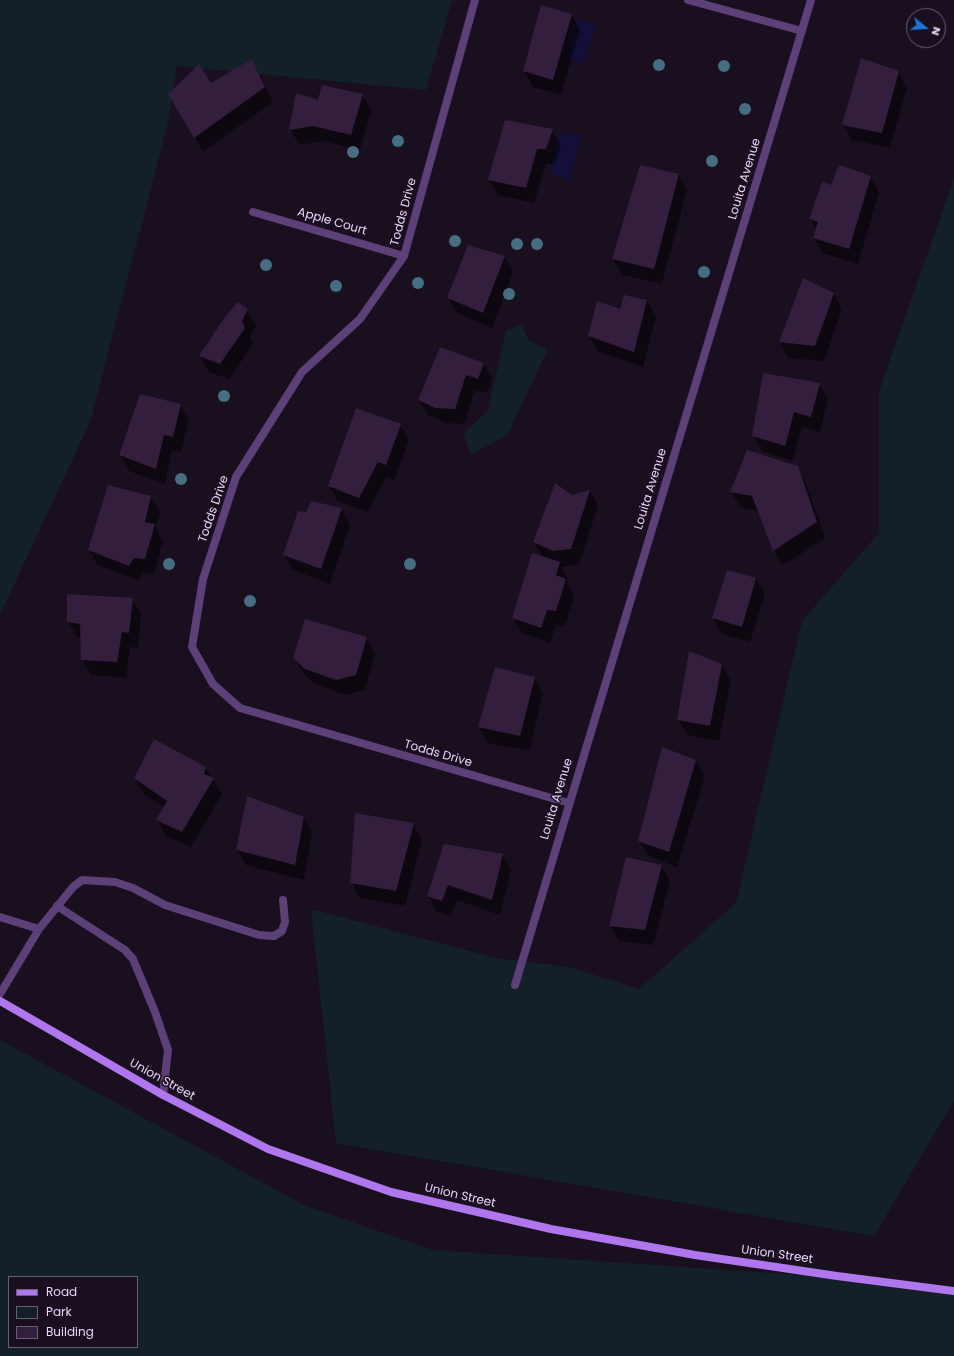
<!DOCTYPE html>
<style>
body{margin:0}
#map{position:relative;width:954px;height:1356px;overflow:hidden;background:#190f1f;font-family:Poppins,sans-serif}
canvas{display:block}
.legend{position:absolute;left:8px;top:1276px;width:130px;height:72px;box-sizing:border-box;background:#190f1f;border:1px solid #6c5d76;margin:0;padding:5px 7px;list-style:none;font-size:12px;color:#e9d3f9}
.legend li{display:flex;align-items:center;gap:8px;height:20px}
.legend b{width:20px;border:1px solid #6c5d76}
.north{position:absolute;left:906px;top:8px;width:40px;height:40px;box-sizing:border-box;background:#190f1f;border:1px solid #6c5d76;border-radius:50%;rotate:108deg;font-size:11px;font-weight:700;line-height:16px;text-align:center;color:#e9d3f9}
.north::after{content:'';display:block;margin:auto;width:14px;height:18px;background:#1c73dc;clip-path:polygon(50% 0,100% 100%,50% 72%,0 100%)}
</style>
<div id="map">
<canvas width="954" height="1356"></canvas>
<ul class="legend">
<li><b style="height:5px;background:#af76ed"></b>Road</li>
<li><b style="height:11px;background:#132028"></b>Park</li>
<li><b style="height:11px;background:#331e3e"></b>Building</li>
</ul>
<div class="north">N</div>
</div>
<script>
const g = document.querySelector('canvas').getContext('2d');
g.lineJoin = 'round';
function paint(path, color) { g.fillStyle = color; g.fill(path, 'evenodd'); }
function trace(path, color, width, dash) { g.strokeStyle = color; g.lineWidth = width; g.lineCap = dash ? 'butt' : 'round'; g.setLineDash(dash || []); g.stroke(path); }
function drawText(font, color, halo, rows, align = 'center') {
  g.font = font + ' Poppins,sans-serif'; g.lineWidth = 3; g.setLineDash([]); g.textBaseline = 'middle'; g.strokeStyle = halo; g.fillStyle = color; for (const [text, x, y, turn = 0] of rows) {
    g.save(); g.translate(x, y); g.rotate((+turn || 0) * Math.PI / 180); g.textAlign = isNaN(turn) ? turn : align; if (halo) g.strokeText(text, 0, 0); g.fillText(text, 0, 0); g.restore();
  }
}
paint(new Path2D(`
 M 0,0 L 452,0 L 426,90 L 177,66 L 167,127 L 90,422 L 0,615 Z
 M 954,179 L 954,1101 L 874,1236 L 336,1143 L 311,909 L 496,958 L 569,967 L 639,989 L 736,903 L 802,621 L 879,533 L 879,391 Z
 M 522,325 L 529,341 L 548,349 L 508,434 L 471,455 L 463,434 L 488,410 L 506,331 Z
 M 0,1040 L 306,1206 L 433,1250 L 876,1280 L 954,1294 L 954,1356 L 0,1356 ZM 9,1277 L 137,1277 L 137,1347 L 9,1347 Z`), '#132028');
paint(new Path2D(`
 M 577,19 L 597,24 L 583,64 L 565,58 Z
 M 559,132 L 582,135 L 570,180 L 550,174 Z`), '#130f38');
paint(new Path2D(`
 M 572,15 L 580,30 L 561,95 L 533,87 L 524,71 Z
 M 252,61 L 261,76 L 273,102 L 203,152 L 170,94 L 211,84 Z
 M 898,72 L 907,88 L 890,148 L 852,140 L 843,125 Z
 M 362,95 L 371,110 L 360,150 L 323,141 L 299,145 L 291,130 L 319,101 Z
 M 552,130 L 561,145 L 555,164 L 546,164 L 534,203 L 498,195 L 489,180 Z
 M 641,166 L 678,175 L 687,190 L 662,284 L 622,275 L 613,259 Z
 M 870,176 L 879,192 L 858,264 L 823,253 L 814,238 L 816,230 L 810,219 Z
 M 504,256 L 513,272 L 492,328 L 457,313 L 448,298 Z
 M 804,279 L 834,294 L 842,309 L 824,361 L 788,358 L 780,342 Z
 M 647,301 L 656,317 L 643,367 L 598,352 L 589,336 L 620,310 Z
 M 247,310 L 256,325 L 250,337 L 253,344 L 229,379 L 209,372 L 200,356 L 226,317 Z
 M 483,363 L 492,379 L 487,393 L 475,390 L 464,424 L 445,423 L 428,415 L 419,400 Z
 M 819,384 L 828,399 L 820,432 L 802,427 L 793,461 L 762,451 L 753,436 Z
 M 141,395 L 180,405 L 189,420 L 181,452 L 172,450 L 165,484 L 129,471 L 120,455 Z
 M 400,425 L 409,440 L 394,480 L 386,477 L 368,512 L 338,501 L 329,486 Z
 M 797,467 L 806,483 L 825,538 L 782,566 L 774,551 L 759,511 L 740,507 L 731,491 Z
 M 590,491 L 598,506 L 579,564 L 561,567 L 568,579 L 567,583 L 574,596 L 565,626 L 556,625 L 550,643 L 522,633 L 513,618 L 543,558 L 534,542 L 572,496 Z
 M 151,497 L 160,512 L 156,528 L 163,541 L 154,574 L 143,573 L 138,581 L 98,565 L 89,550 Z
 M 341,509 L 350,525 L 330,584 L 293,570 L 284,555 L 307,513 Z
 M 756,579 L 765,594 L 750,642 L 722,634 L 713,618 Z
 M 132,599 L 141,614 L 138,648 L 130,647 L 126,678 L 91,675 L 82,660 L 81,638 L 77,637 L 68,621 Z
 M 366,638 L 375,653 L 365,690 L 345,695 L 315,684 L 303,673 L 294,658 Z
 M 690,653 L 722,665 L 731,681 L 719,741 L 687,735 L 678,719 Z
 M 534,678 L 543,694 L 529,751 L 488,743 L 479,727 Z
 M 696,761 L 705,776 L 677,867 L 648,856 L 639,841 Z
 M 206,768 L 222,794 L 191,847 L 166,836 L 157,820 L 164,808 L 144,794 L 135,778 Z
 M 304,818 L 312,833 L 304,880 L 246,865 L 237,850 Z
 M 413,824 L 422,839 L 405,906 L 360,898 L 351,882 Z
 M 445,845 L 502,855 L 511,870 L 500,915 L 457,900 L 451,916 L 437,912 L 428,896 Z
 M 661,866 L 670,881 L 653,945 L 619,941 L 610,926 Z`), '#0007');
paint(new Path2D(`
 M 541,5 L 572,14 L 553,80 L 523,71 Z
 M 861,58 L 899,71 L 882,133 L 842,125 Z
 M 252,59 L 265,87 L 194,138 L 168,94 L 199,64 L 211,83 Z
 M 322,85 L 363,94 L 351,135 L 313,126 L 289,130 L 296,93 L 318,100 Z
 M 505,120 L 553,129 L 546,149 L 537,149 L 526,188 L 488,180 Z
 M 640,165 L 679,174 L 654,269 L 612,259 Z
 M 839,165 L 871,176 L 849,249 L 813,238 L 818,222 L 809,219 L 822,182 L 831,185 Z
 M 468,245 L 505,256 L 483,313 L 447,298 Z
 M 803,278 L 834,293 L 815,346 L 779,342 Z
 M 624,295 L 647,300 L 634,352 L 588,336 L 597,301 L 620,309 Z
 M 238,302 L 248,309 L 242,321 L 245,328 L 220,364 L 199,356 L 225,317 Z
 M 440,347 L 484,363 L 478,379 L 466,375 L 455,409 L 435,408 L 418,400 Z
 M 763,373 L 820,383 L 811,417 L 794,412 L 785,446 L 752,436 Z
 M 140,394 L 181,404 L 173,437 L 164,435 L 156,469 L 119,455 Z
 M 356,408 L 401,424 L 386,465 L 378,462 L 359,498 L 328,486 Z
 M 747,450 L 798,466 L 817,522 L 773,551 L 752,496 L 730,492 Z
 M 555,483 L 572,495 L 590,490 L 571,549 L 553,551 L 533,542 Z
 M 108,485 L 151,496 L 145,522 L 155,524 L 145,559 L 134,558 L 129,566 L 88,550 Z
 M 311,501 L 342,508 L 321,569 L 283,555 L 298,511 L 306,512 Z
 M 532,553 L 560,562 L 556,575 L 566,579 L 556,611 L 547,610 L 541,628 L 512,618 Z
 M 727,570 L 756,578 L 742,627 L 712,618 Z
 M 67,594 L 133,598 L 129,633 L 122,632 L 117,662 L 81,660 L 80,624 L 67,622 Z
 M 305,619 L 367,637 L 356,675 L 336,680 L 305,669 L 293,658 Z
 M 689,651 L 722,664 L 710,726 L 677,720 Z
 M 495,667 L 535,677 L 520,736 L 478,727 Z
 M 154,739 L 206,767 L 204,774 L 214,778 L 182,832 L 156,820 L 167,801 L 134,778 Z
 M 662,747 L 696,760 L 669,852 L 638,841 Z
 M 247,796 L 304,817 L 295,865 L 236,850 Z
 M 355,813 L 414,823 L 396,891 L 350,883 Z
 M 444,844 L 503,854 L 492,900 L 448,885 L 442,901 L 427,896 Z
 M 626,857 L 662,865 L 645,930 L 609,926 Z`), '#331e3e');
trace(new Path2D(`
 M 57,906 L 125,950 L 133,959 L 155,1012 L 168,1050 L 163,1095
 M 0,917 L 39,929
 M 0,994 L 39,929 L 73,887 L 82,880 L 115,882 L 133,888 L 165,905 L 259,935 L 274,936 L 282,931 L 285,922 L 283,900`), '#5c4078', 8);
trace(new Path2D(`
 M 475,0 L 404,256 L 360,319 L 302,372 L 236,477 L 203,579 L 192,647 L 213,684 L 240,708 L 569,803
 M 688,0 L 802,31
 M 253,212 L 404,256
 M 515,985 L 811,0`), '#5c4078', 8);
trace(new Path2D(`
 M 0,1001 L 163,1095 L 268,1149 L 391,1192 L 551,1229 L 695,1255 L 837,1276 L 954,1291`), '#af76ed', 8);
g.fillStyle = '#456e80';
for (const [x, y] of [
 [659,65],
 [724,66],
 [745,109],
 [398,141],
 [353,152],
 [712,161],
 [455,241],
 [517,244],
 [537,244],
 [266,265],
 [704,272],
 [418,283],
 [336,286],
 [509,294],
 [224,396],
 [181,479],
 [169,564],
 [410,564],
 [250,601]
]) { g.beginPath(); g.arc(x, y, 6, 0, 2 * Math.PI); g.fill(); }
drawText('12px', '#e9d3f9', '#190f1f', [
 ["Louita Avenue",745,179,-73],
 ["Todds Drive",404,212,-75],
 ["Apple Court",332,222,16],
 ["Louita Avenue",651,489,-73],
 ["Todds Drive",214,509,-71],
 ["Todds Drive",438,754,16],
 ["Louita Avenue",557,799,-73],
 ["Union Street",162,1080,29],
 ["Union Street",460,1196,13],
 ["Union Street",777,1255,8]
]);
</script>
